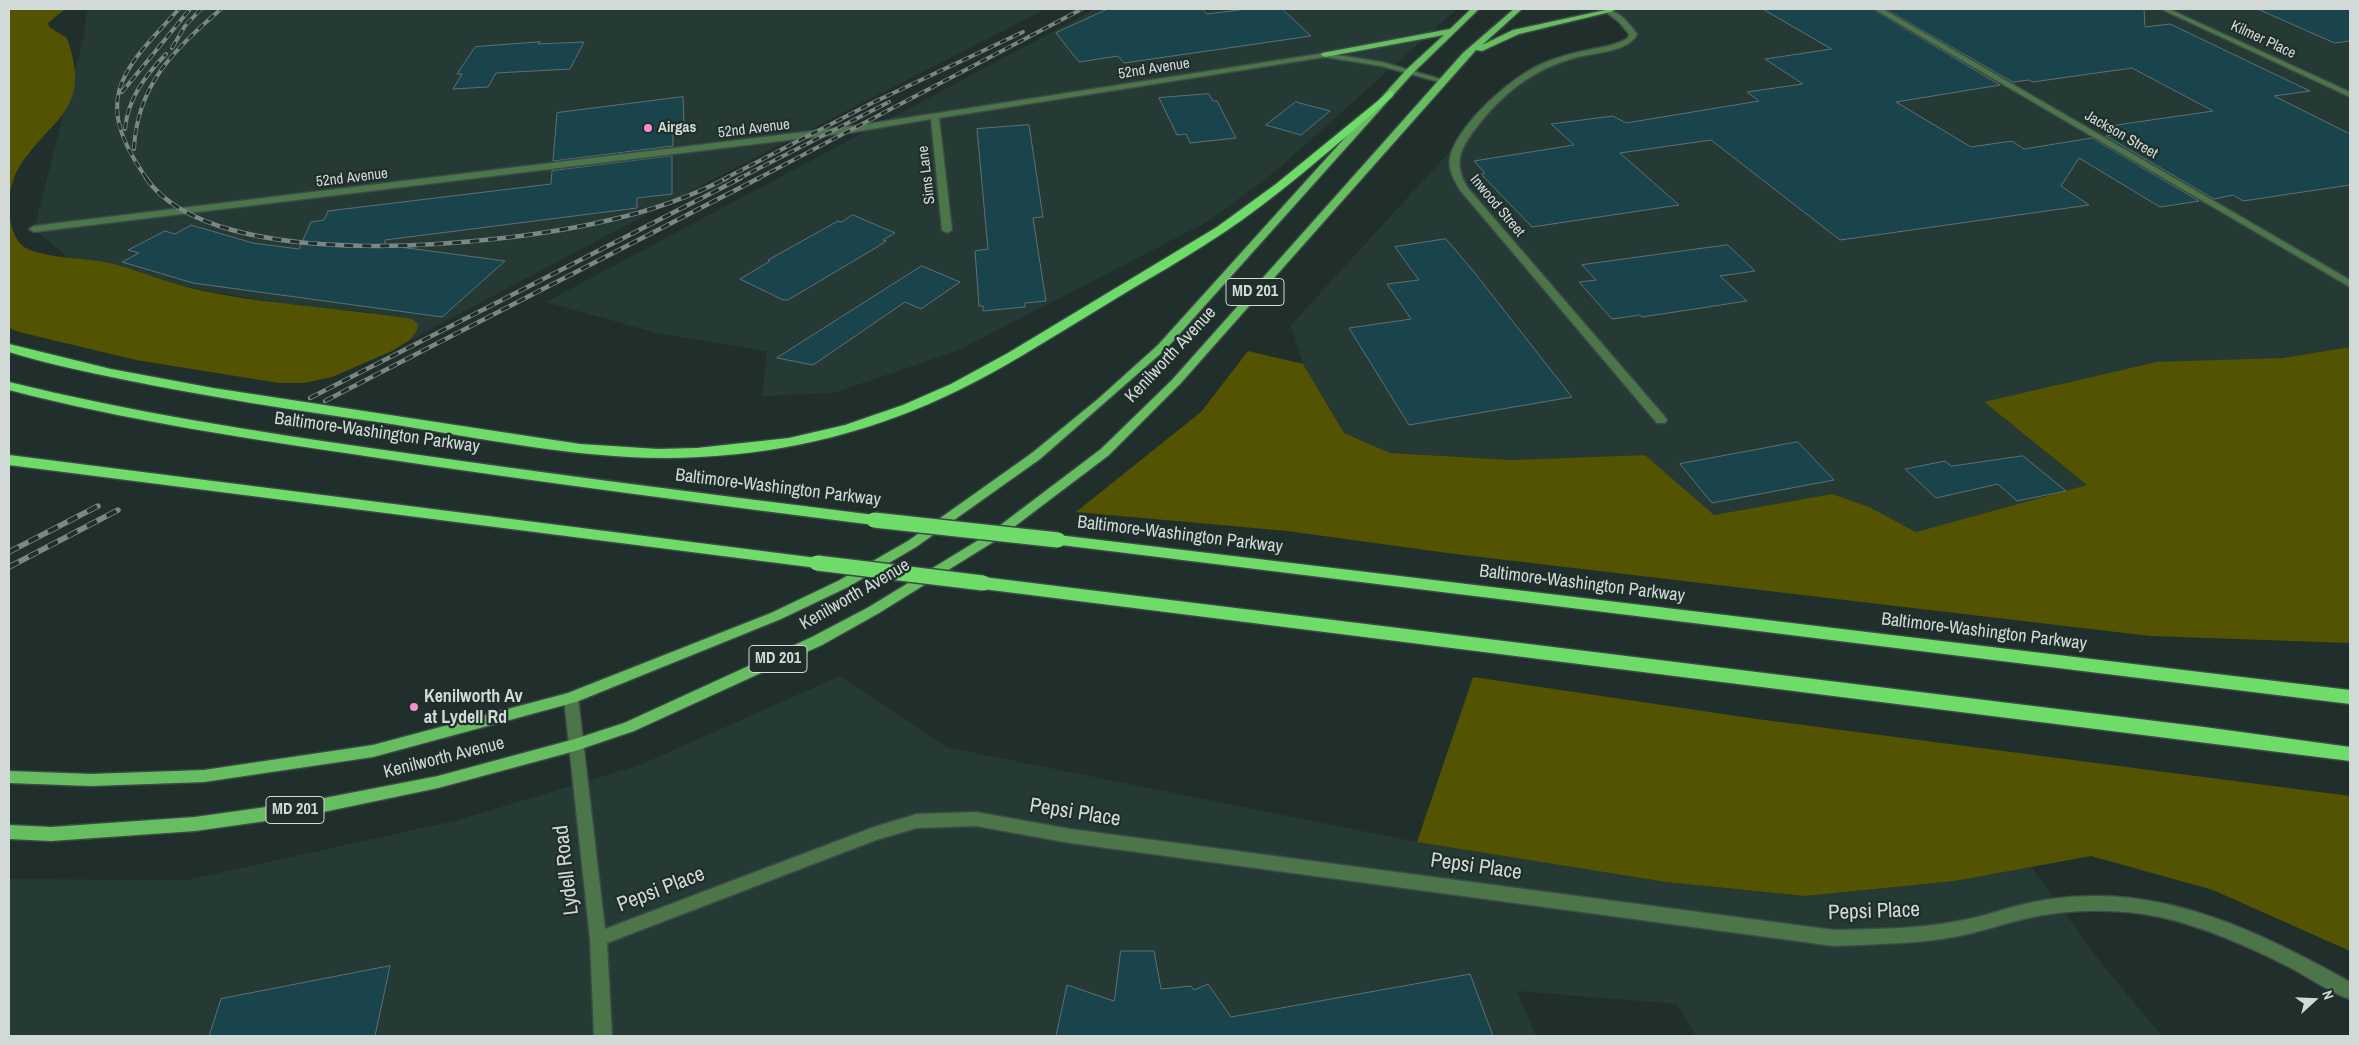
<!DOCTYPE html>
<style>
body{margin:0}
#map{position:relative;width:2359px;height:1045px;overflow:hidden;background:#202f2b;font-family:"Archivo Narrow",sans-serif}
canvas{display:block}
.frame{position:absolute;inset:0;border:10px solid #d1dad7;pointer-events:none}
.north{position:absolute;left:2289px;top:975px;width:50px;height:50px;-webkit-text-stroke:4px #202f2b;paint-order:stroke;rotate:70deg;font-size:14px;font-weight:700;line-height:20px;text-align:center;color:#d1dad7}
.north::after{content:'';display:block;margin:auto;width:18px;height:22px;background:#d1dad7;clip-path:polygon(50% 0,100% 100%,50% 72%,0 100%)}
</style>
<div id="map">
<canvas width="2359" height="1045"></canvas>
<div class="frame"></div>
<div class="north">N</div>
</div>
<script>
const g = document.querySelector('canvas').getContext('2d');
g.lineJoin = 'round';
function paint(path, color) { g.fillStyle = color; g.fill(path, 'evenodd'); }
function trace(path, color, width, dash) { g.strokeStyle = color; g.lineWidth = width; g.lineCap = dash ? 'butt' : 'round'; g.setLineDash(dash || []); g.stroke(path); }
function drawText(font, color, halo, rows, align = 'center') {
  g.font = font + ' "Archivo Narrow",sans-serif'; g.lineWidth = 4.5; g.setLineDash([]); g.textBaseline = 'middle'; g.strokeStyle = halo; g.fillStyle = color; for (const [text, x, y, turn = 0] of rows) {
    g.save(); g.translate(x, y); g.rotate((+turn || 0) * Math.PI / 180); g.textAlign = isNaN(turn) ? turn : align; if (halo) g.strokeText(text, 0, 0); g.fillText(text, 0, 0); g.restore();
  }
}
paint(new Path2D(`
 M 87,9 L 1046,9 L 725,173 L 410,340 L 417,330 L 367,312 L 290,305 L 187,287 L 112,264 L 70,259 L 34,229 L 85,31 Z
 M 1095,9 L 1457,9 L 1277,170 L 1209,221 L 957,351 L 833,393 L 762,396 L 767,351 L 660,334 L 546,302 Z
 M 1605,9 L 2350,9 L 2350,347 L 1984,403 L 2087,485 L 1916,532 L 1869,507 L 1832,494 L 1714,515 L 1645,455 L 1512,460 L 1390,453 L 1344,433 L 1303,364 L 1291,325 L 1474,125 L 1505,87 L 1524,73 L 1551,61 L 1629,42 L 1633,34 L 1610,11 Z
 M 840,676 L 946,747 L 1417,842 L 1666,882 L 1805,896 L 1955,881 L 2031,867 L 2102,964 L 2162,1036 L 1696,1036 L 1677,1004 L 1517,991 L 1536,1036 L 9,1036 L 9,879 L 187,880 L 458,820 L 640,765 Z`), '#253a35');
paint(new Path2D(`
 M 9,9 L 65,9 L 48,23 L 49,27 L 67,38 C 92,111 54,114 20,166 C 14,174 12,186 9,195 Z
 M 9,210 C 10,223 14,243 28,249 C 55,260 86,257 114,264 C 138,271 162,280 186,287 C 260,305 337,307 412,319 L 418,324 L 417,330 L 410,340 L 392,351 L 332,377 L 304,383 L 279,383 L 136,360 L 19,332 L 9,328 Z
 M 2350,347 L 2350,643 L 2150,636 L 1455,554 L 1287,531 L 1076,512 L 1201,412 L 1248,351 L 1303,364 L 1344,433 L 1390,453 L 1512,460 L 1645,455 L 1714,515 L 1832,494 L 1869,507 L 1916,532 L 2087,485 L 1984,402 L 2157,362 L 2282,358 Z
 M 1473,677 L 1757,719 L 2350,796 L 2350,951 L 2213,890 L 2091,856 L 1955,881 L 1805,896 L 1666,882 L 1417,842 Z`), '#545301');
const building = new Path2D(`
 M 1108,9 L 1202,9 L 1207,14 L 1247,9 L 1282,9 L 1311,36 L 1124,63 L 1118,56 L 1079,62 L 1056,33 Z
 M 1763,9 L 1872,9 L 2000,85 L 1896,102 L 1971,147 L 2012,141 L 2024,149 L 2092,138 L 2199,201 L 2160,207 L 2079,158 L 2061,186 L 2089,205 L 1840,240 L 1711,140 L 1620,153 L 1679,205 L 1532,227 L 1481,174 L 1485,173 L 1474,161 L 1574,145 L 1551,124 L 1613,116 L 1626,123 L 1759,101 L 1747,92 L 1803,84 L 1765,59 L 1831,49 Z
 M 1886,9 L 2144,9 L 2145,27 L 2170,24 L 2310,91 L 2274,96 L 2350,134 L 2350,185 L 2243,201 L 2233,195 L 2214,199 L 2106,136 L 2124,133 L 2110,126 L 2213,111 L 2132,68 L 2033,82 L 2029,80 L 2013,82 Z
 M 2258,9 L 2350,9 L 2350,41 L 2335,43 Z
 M 540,42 L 538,44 L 584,42 L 570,69 L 496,73 L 488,87 L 453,89 L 462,74 L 457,74 L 475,47 Z
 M 1209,94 L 1213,101 L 1217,101 L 1236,138 L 1190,143 L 1186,134 L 1177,135 L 1159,98 Z
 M 683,97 L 684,127 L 673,129 L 673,146 L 553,161 L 557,113 Z
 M 1296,102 L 1330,111 L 1301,135 L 1266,125 Z
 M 1029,125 L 1043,217 L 1033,218 L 1046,301 L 1025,303 L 1025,307 L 983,311 L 983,306 L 979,306 L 975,251 L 988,249 L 977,129 Z
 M 672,156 L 672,194 L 637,198 L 637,208 L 385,240 L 385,245 L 505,261 L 442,317 L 193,283 L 122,262 L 139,253 L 128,250 L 165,231 L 175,234 L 191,225 L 253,243 L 299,249 L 311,222 L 324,220 L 328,211 L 551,184 L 552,171 Z
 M 853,215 L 895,233 L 883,240 L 886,241 L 877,247 L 788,300 L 783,300 L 740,279 L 770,261 L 768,260 L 838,221 L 841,222 Z
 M 1446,239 L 1474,272 L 1572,397 L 1409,425 L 1349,328 L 1411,319 L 1387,284 L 1419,280 L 1395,247 Z
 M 1728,245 L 1755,271 L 1720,276 L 1747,301 L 1642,317 L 1640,315 L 1612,319 L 1579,282 L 1596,280 L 1582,265 Z
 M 922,266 L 960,282 L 921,309 L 905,302 L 813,365 L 777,358 Z
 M 1798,442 L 1834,480 L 1712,503 L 1680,464 Z
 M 2023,456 L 2066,491 L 2017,501 L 1998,484 L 1936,498 L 1905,469 L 1945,461 L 1951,466 Z
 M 1121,951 L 1154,951 L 1161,989 L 1191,986 L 1194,990 L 1208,984 L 1231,1017 L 1470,974 L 1493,1036 L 1056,1036 L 1067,985 L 1114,1001 Z
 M 390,966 L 375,1036 L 209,1036 L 221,999 Z`);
paint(building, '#19444c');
trace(building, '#5f6f73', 1);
const minor = new Path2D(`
 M 1602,9 C 1618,9 1628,22 1637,34 C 1630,52 1591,53 1574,58 C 1532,70 1503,93 1476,128 C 1460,149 1453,162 1467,187 L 1665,417 L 1667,420 L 1665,423 L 1657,423 L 1460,190 C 1454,180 1448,170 1450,158 C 1457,125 1513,75 1544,63 C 1558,57 1573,53 1588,50 C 1602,47 1615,46 1628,38 L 1629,34 L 1619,22 Z
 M 1874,9 L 1883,9 L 2350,280 L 2350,287 Z
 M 2161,9 L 2169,9 L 2350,92 L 2350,97 Z
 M 1325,53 L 1382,62 L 1447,81 L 1443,83 L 1381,66 L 1325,57 L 939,118 L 952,230 L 947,233 L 942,230 L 931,119 L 854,132 L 34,232 L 29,229 L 34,226 L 854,126 Z
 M 571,692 L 576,694 L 578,698 L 605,929 L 874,827 L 917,814 L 976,812 L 1070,829 L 1834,930 C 1875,929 1918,929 1958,921 C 1978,918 1997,911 2017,906 C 2042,899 2069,896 2095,896 C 2185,895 2273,939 2350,982 L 2350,999 C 2328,992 2308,976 2287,966 C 2246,945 2204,927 2160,917 C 2116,908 2068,909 2024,919 C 2002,924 1981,932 1959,936 C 1918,944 1875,944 1834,946 L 1070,843 L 976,826 L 917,828 L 876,840 L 607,943 L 612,1036 L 594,1036 L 590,939 L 564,698 L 566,694 Z`);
const major = new Path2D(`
 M 1471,9 L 1479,9 L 1413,73 L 1166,349 L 1040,459 L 916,547 L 848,587 L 781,619 L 576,702 L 373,757 L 204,782 L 91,786 L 9,783 L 9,771 L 91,774 L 204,770 L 373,745 L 568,693 L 771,613 L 838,581 L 908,541 L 1032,453 L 1098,399 L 1158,345 L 1407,69 L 1444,35 L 1325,57 L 1321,55 L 1322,53 L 1450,29 Z
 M 1514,9 L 1522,9 L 1482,45 L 1513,30 L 1610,9 L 1614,11 L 1519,34 L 1482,51 L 1476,50 L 1180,384 L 1109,455 L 998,539 L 879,613 L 822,645 L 634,731 L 575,751 L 438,788 L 309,815 L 195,831 L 51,841 L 9,839 L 9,825 L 51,827 L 195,817 L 309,801 L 438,776 L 575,739 L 624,723 L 812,637 L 869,607 L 990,533 L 1101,449 L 1172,380 L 1463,53 Z`);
const highway = new Path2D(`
 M 1390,91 L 1393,92 L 1393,96 C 1344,138 1295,182 1242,220 C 1193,255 1140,283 1089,315 C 1046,341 1004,368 959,390 C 878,430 789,453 699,457 C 591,463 484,438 378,422 C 293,410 209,397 126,380 C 87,372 47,364 9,352 L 9,344 L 111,369 L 213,388 L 580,444 L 658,449 L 697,448 L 789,438 L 845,425 L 903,405 L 951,384 L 1008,353 L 1217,227 L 1276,184 Z
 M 9,382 C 130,412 253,431 377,449 C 542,473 708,494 874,515 L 879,516 L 881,520 L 879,524 L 874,525 C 707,504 539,482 372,457 C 250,439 128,421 9,390 Z
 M 9,455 L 817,558 L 822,559 L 825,563 L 822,567 L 817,568 L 9,465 Z
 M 1058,535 L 2350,690 L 2350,704 L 1053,544 L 1050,540 L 1053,536 Z
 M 983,577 L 2204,727 L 2350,747 L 2350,761 L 983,589 L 977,587 L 975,583 L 977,579 Z`);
trace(minor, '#3c4a47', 3);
trace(major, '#3c4a47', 3);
trace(highway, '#3c4a47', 3);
paint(minor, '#4c7549');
paint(major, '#66be61');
paint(highway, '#6fdb69');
const railFar2 = new Path2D(`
 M 172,48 L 185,26 L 201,9
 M 122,92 L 190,9
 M 125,129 C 128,98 145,76 166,54
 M 134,149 C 137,84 175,49 221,9
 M 147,179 C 90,98 122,71 179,9
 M 724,179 L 872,103 L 1023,32
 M 738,179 L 889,102
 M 757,179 L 1082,9`);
const railFar1 = new Path2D(`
 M 146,178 C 215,278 506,245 610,220 C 650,211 690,197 727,178
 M 310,398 L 741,178
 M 325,401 L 759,178`);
const rail = new Path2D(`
 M 9,552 L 98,506
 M 9,567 L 118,510`);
trace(railFar2, '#7b8783', 4);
trace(railFar1, '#7b8783', 4.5);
trace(rail, '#7b8783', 5.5);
trace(railFar2, '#202f2b', 2.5, [7]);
trace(railFar1, '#202f2b', 3, [9]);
trace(rail, '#202f2b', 4, [11]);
const highwayBridge = new Path2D(`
 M 874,520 L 1058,540
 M 817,563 L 983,583`);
trace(highwayBridge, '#3c4a47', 18, []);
trace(highwayBridge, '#6fdb69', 15);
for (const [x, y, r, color] of [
 [648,128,5,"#f890cb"],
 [414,707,5,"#f890cb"]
]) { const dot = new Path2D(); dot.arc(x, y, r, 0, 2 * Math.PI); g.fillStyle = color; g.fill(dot); trace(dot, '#202f2b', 2); }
drawText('15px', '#d1dad7', '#202f2b', [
 ["Kilmer Place",2263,40,25],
 ["52nd Avenue",1154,69,-9],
 ["52nd Avenue",754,129,-7],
 ["Jackson Street",2121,135,30],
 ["Sims Lane",927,175,-97],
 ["52nd Avenue",352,178,-7],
 ["Inwood Street",1497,206,50]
]);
drawText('bold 15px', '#d1dad7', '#202f2b', [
 ["Airgas",658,128]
], 'left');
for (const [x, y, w] of [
 [1255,292,58],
 [778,659,58],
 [295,810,58]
]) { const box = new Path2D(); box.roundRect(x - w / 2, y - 13.5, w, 27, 4); g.fillStyle = '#202f2b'; g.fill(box); trace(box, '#d1dad7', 1); }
drawText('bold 16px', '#d1dad7', null, [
 ["MD 201",1255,292],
 ["MD 201",778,659],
 ["MD 201",295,810]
]);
drawText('18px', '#d1dad7', '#202f2b', [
 ["Kenilworth Avenue",1171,355,-47],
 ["Baltimore-Washington Parkway",377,433,8],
 ["Baltimore-Washington Parkway",778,488,7],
 ["Baltimore-Washington Parkway",1180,535,7],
 ["Baltimore-Washington Parkway",1582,584,7],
 ["Kenilworth Avenue",855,595,-30],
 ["Baltimore-Washington Parkway",1984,632,7],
 ["Kenilworth Avenue",444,758,-14]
]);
drawText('bold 18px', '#d1dad7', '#202f2b', [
 ["Kenilworth Av",424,697],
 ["at Lydell Rd",424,718]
], 'left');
drawText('21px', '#d1dad7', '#202f2b', [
 ["Pepsi Place",1075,813,9],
 ["Pepsi Place",1476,867,8],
 ["Lydell Road",567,870,-97],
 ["Pepsi Place",661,890,-21],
 ["Pepsi Place",1874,912,-2]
]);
</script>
